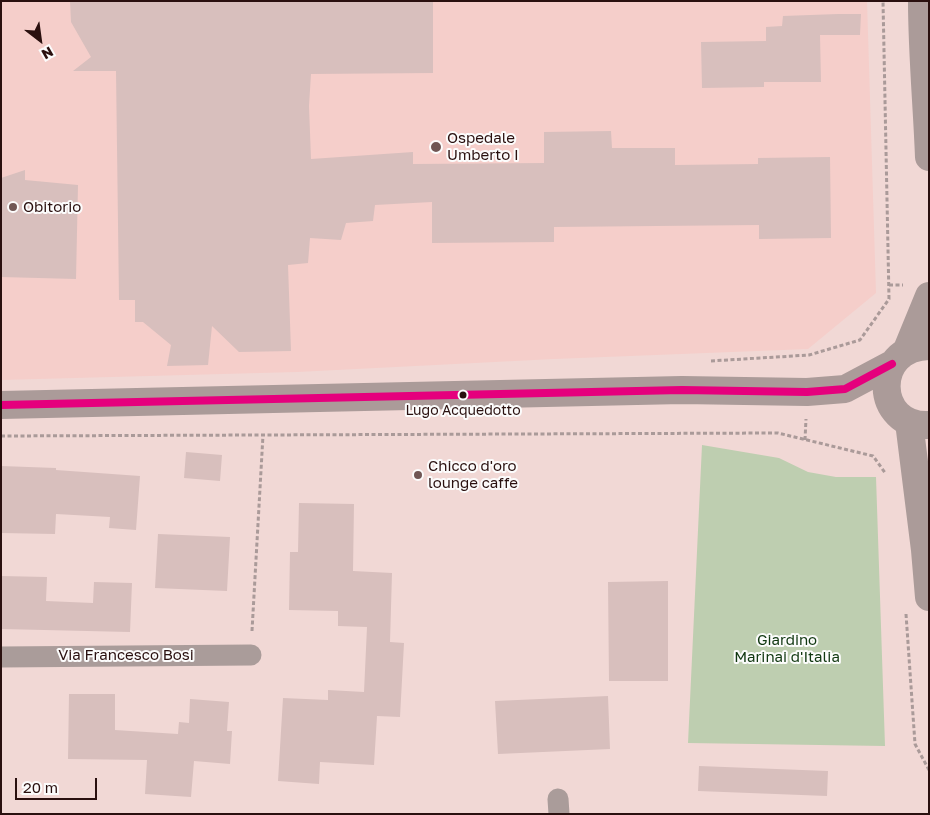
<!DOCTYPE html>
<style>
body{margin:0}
#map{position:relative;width:930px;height:815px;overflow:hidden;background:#f1d8d5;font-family:"Golos Text",sans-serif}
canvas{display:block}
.frame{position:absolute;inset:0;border:2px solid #2a100f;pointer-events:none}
.north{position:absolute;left:15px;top:15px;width:50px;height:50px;-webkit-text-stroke:4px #fcfcfc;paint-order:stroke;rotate:150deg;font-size:14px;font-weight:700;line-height:20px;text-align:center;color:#2a100f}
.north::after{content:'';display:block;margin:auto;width:18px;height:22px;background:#2a100f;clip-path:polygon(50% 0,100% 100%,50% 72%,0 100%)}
.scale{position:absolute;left:15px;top:778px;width:82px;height:22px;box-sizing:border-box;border:2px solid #2a100f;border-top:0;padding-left:6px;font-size:15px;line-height:18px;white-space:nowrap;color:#2a100f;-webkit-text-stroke:4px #fcfcfc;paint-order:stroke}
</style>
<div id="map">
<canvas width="930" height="815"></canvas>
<div class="frame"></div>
<div class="north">N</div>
<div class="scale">20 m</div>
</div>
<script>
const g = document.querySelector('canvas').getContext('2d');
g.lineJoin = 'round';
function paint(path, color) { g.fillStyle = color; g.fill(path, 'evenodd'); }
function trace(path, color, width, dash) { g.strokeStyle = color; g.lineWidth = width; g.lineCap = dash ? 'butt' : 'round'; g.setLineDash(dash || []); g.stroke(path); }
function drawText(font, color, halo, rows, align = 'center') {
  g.font = font + ' "Golos Text",sans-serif'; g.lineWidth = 4; g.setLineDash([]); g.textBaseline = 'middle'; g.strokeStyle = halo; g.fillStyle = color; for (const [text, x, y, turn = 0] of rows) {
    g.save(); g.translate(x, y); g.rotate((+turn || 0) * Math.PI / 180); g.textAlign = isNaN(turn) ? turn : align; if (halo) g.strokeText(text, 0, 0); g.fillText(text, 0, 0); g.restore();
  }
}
paint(new Path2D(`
 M 1,1 L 867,1 L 876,293 L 808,349 L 554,359 L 297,372 L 1,380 Z`), '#f5ceca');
paint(new Path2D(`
 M 702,445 L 779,458 L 808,472 L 836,477 L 876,477 L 885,746 L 688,743 Z`), '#beceb0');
paint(new Path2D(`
 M 70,1 L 433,1 L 433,73 L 311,74 L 309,106 L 311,159 L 413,152 L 413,164 L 544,163 L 544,132 L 611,131 L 612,148 L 675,148 L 675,165 L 758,164 L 758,158 L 830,157 L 831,238 L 759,239 L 759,225 L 554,227 L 554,242 L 432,243 L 432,202 L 375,205 L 373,221 L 346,223 L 341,240 L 310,238 L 308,263 L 288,265 L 291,351 L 239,352 L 212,326 L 208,365 L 167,366 L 171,345 L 143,322 L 135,322 L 135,300 L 119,300 L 116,71 L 73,71 L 91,57 L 71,22 Z
 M 838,14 L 861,14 L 860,35 L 820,35 L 821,82 L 764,82 L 764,87 L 702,88 L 701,42 L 766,41 L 766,27 L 782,26 L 783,16 Z
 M 25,170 L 25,180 L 78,185 L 76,279 L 1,277 L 1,178 Z
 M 186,452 L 222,455 L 220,481 L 184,478 Z
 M 1,466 L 56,468 L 56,470 L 140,476 L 136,530 L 109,528 L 110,517 L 56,514 L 55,534 L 1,533 Z
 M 299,503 L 354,504 L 353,571 L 392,573 L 390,642 L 404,643 L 400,717 L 377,716 L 374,765 L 320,762 L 319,784 L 278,781 L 283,698 L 328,700 L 328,690 L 364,692 L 367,627 L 338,626 L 338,611 L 289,610 L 290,552 L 298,552 Z
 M 158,534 L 230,537 L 227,591 L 155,588 Z
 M 1,576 L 47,577 L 46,601 L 93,603 L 94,582 L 132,583 L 130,632 L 1,629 Z
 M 668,581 L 668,681 L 609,681 L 608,582 Z
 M 69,694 L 115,694 L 115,730 L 178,734 L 179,722 L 189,723 L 190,699 L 229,702 L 227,731 L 232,731 L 230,764 L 194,761 L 191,797 L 145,794 L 147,760 L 68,759 Z
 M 608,696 L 610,749 L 498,754 L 495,701 Z
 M 699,766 L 828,771 L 827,796 L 698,791 Z`), '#d8bfbd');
trace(new Path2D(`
 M 889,285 L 903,285
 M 711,361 L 809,355 L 860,340 L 889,299 L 883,1
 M 1,436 L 778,433 L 873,456 L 886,474
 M 805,440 L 806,419
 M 906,614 L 915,744 L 929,770
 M 252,631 L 263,435`), '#aa9a99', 3, [4, 2.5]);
trace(new Path2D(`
 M 1,657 L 251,655
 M 558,799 L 559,814`), '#aa9c9a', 21);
trace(new Path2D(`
 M 922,1 C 922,53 927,105 929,157
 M 929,346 C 871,347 874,428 929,425
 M 906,352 L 929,296
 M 1,405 L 682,390 L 807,392 L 845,389 L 892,364
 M 909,422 L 925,550 L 929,597`), '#ab9b99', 28);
trace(new Path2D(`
 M 1,405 L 682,390 L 807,392 L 845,389 L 892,364`), '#e5007d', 8);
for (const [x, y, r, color] of [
 [436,147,6,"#705654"],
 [13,207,5,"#705654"],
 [463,395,4.5,"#2a100f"],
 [418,475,5,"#705654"]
]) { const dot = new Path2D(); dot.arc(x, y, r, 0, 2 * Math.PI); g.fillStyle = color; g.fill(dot); trace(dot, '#fcfcfc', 2); }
drawText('14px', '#2a100f', '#fcfcfc', [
 ["Lugo Acquedotto",463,411]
]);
drawText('15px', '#2a100f', '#fcfcfc', [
 ["Ospedale",447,138],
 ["Umberto I",447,155],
 ["Obitorio",23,207],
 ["Chicco d'oro",428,466],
 ["lounge caffe",428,483]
], 'left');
drawText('15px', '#103710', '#fcfcfc', [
 ["Giardino",787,640],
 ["Marinai d'Italia",787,657]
]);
drawText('15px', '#2a100f', '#fcfcfc', [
 ["Via Francesco Bosi",126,655]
]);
</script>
